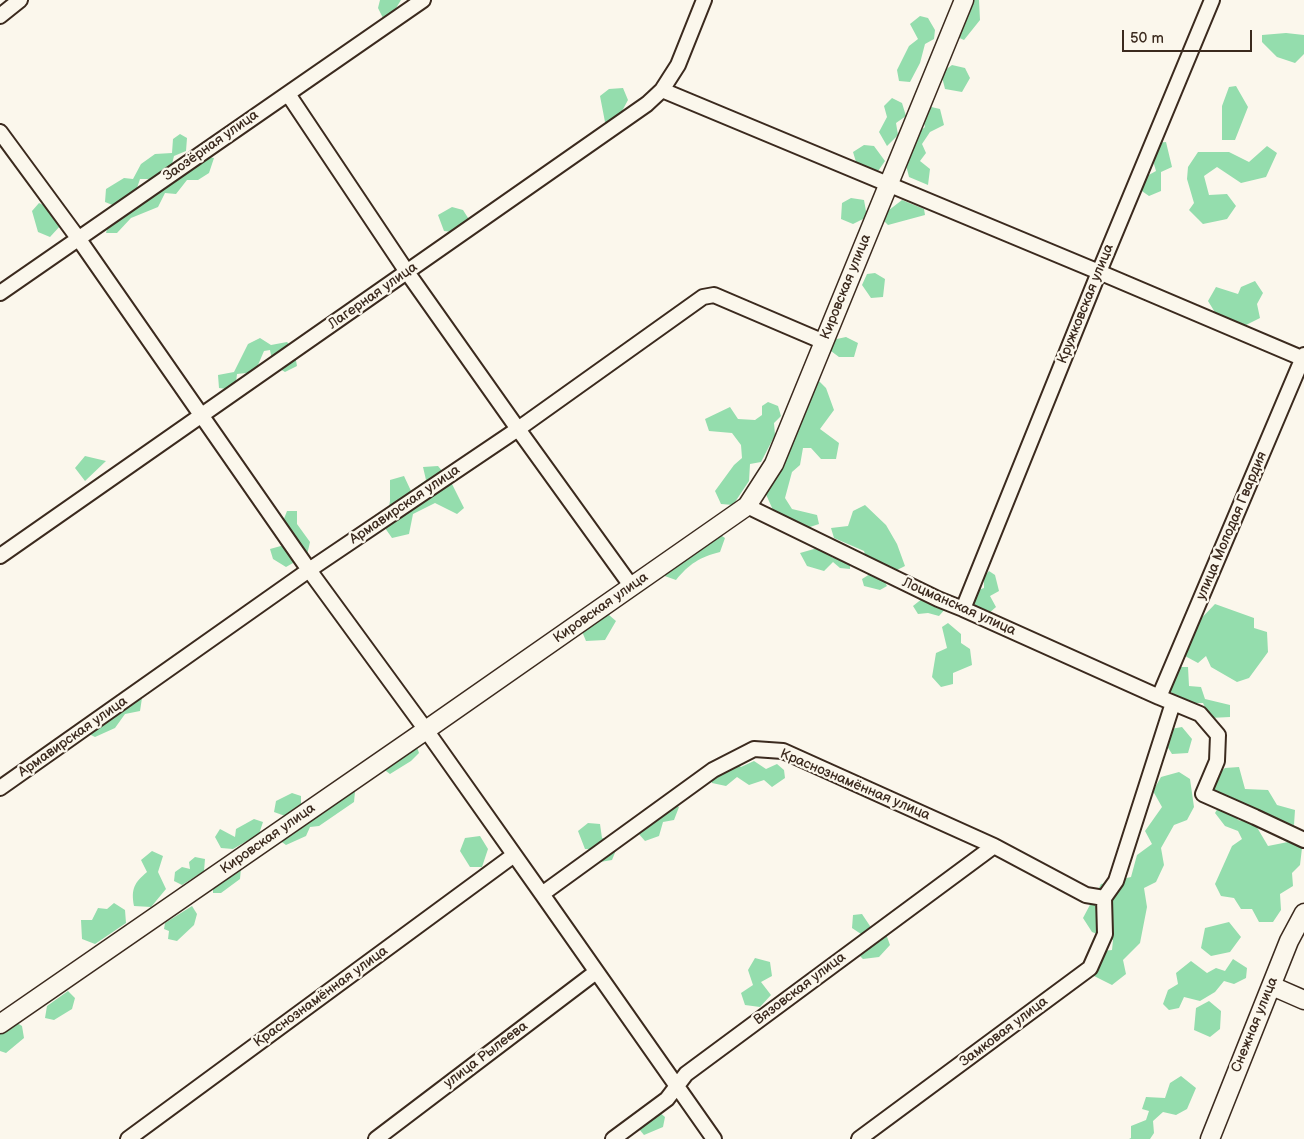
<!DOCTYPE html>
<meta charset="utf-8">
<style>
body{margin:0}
#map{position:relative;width:1304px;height:1139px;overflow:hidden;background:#fbf7ec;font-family:"Balsamiq Sans",sans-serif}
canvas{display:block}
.scale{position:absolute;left:1122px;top:30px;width:130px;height:22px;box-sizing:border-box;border:2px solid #3b2a1e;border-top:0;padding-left:6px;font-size:15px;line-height:18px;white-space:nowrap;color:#3b2a1e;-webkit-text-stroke:4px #fbf7ec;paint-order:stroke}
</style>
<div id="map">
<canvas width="1304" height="1139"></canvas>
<div class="scale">50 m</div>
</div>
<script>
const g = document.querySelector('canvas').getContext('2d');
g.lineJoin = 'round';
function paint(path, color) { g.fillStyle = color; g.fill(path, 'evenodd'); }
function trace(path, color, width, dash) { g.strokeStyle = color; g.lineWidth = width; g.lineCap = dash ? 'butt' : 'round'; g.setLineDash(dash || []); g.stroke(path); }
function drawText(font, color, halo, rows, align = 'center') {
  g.font = font + ' "Balsamiq Sans",sans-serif'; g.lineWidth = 4.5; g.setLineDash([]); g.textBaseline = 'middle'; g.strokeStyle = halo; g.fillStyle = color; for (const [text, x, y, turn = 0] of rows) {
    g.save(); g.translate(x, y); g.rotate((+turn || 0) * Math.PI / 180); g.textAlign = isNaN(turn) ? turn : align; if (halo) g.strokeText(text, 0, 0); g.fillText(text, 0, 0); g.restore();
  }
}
paint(new Path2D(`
 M 380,0 L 401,0 L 393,13 L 383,18 L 378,8 Z
 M 968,0 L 979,0 L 980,20 L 964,40 L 955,36 Z
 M 920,16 L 928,18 L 935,30 L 934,39 L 925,44 L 920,63 L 910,82 L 899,81 L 897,70 L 909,46 L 918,39 L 910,24 Z
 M 1286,33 L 1304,35 L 1304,54 L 1295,63 L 1277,57 L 1262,42 L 1262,35 Z
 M 952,65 L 965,68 L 970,78 L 962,92 L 945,89 L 941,73 Z
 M 1236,86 L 1248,107 L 1235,140 L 1222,140 L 1222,106 L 1229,87 Z
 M 623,88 L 628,100 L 615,124 L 605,122 L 600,96 L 609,89 Z
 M 892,98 L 902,103 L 906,116 L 896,123 L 898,135 L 887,146 L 879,132 L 887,117 L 884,106 Z
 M 927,106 L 940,109 L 944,125 L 930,132 L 922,144 L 926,153 L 920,161 L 930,169 L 928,185 L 909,177 L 904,157 L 911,138 L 925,127 L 922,116 Z
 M 180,134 L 187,138 L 186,151 L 174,156 L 171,168 L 154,179 L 140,179 L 135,194 L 115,206 L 105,202 L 106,189 L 124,178 L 133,179 L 141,164 L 155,154 L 172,153 L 173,139 Z
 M 1166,142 L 1172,167 L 1161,172 L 1161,191 L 1149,196 L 1139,189 L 1145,177 L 1156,171 L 1154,164 L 1155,143 Z
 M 864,145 L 874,146 L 885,161 L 874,177 L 860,175 L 853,152 Z
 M 1267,146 L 1277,153 L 1266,177 L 1241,183 L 1217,167 L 1204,176 L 1209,195 L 1227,194 L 1236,206 L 1227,219 L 1203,224 L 1189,210 L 1194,203 L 1187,179 L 1188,167 L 1198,152 L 1229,152 L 1249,162 Z
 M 202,156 L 214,158 L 209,173 L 198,180 L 187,180 L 176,194 L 165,193 L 158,207 L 131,218 L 117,233 L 106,233 L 109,222 L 129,213 L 131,204 L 151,191 L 164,189 L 167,176 Z
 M 851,198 L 864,200 L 867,217 L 853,224 L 841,219 L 842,203 Z
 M 902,200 L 924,209 L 925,215 L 888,225 L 880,217 Z
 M 39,203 L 56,211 L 61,225 L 50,237 L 38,232 L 32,211 Z
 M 452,207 L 463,210 L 470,221 L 462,233 L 444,231 L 438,215 Z
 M 875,273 L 885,279 L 883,297 L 871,298 L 862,285 L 867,274 Z
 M 1255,281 L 1263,293 L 1257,304 L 1260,318 L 1246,325 L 1216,314 L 1208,301 L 1216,287 L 1238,294 L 1241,287 Z
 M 846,337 L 858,343 L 854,357 L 839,357 L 827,348 L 832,340 Z
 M 260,338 L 271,345 L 287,342 L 294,349 L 297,366 L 285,372 L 273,365 L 270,350 L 264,351 L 255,372 L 237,374 L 235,390 L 219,388 L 218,375 L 234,372 L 248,344 Z
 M 814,376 L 826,388 L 834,410 L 820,429 L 839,443 L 836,459 L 821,459 L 811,448 L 803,448 L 800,465 L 792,472 L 785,498 L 792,509 L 817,515 L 819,524 L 807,528 L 773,510 L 764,490 Z
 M 768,402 L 778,406 L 781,416 L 774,423 L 775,435 L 761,462 L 750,464 L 749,481 L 733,505 L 721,504 L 715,491 L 734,465 L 742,458 L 741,445 L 732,433 L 709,431 L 705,419 L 730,407 L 738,419 L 755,420 L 762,415 L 762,406 Z
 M 85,456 L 106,461 L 85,481 L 75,468 Z
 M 438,466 L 451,482 L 464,508 L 457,514 L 435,503 L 413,514 L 409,534 L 392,538 L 385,528 L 390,501 L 390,480 L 404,476 L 411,491 L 426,480 L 423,467 Z
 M 865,505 L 886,525 L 897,544 L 905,566 L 891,573 L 867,561 L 864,551 L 834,538 L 831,528 L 848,526 L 853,511 Z
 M 287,511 L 297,511 L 297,524 L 310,542 L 307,555 L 286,567 L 273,559 L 270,549 L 288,544 L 282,524 Z
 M 716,532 L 725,538 L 720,552 C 700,557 689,564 676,580 L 659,574 Z
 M 821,547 L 833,558 L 843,557 L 850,559 L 850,569 L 840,568 L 833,562 L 824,571 L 807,566 L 800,553 Z
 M 989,571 L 995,575 L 999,591 L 990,596 L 996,607 L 988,614 L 974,607 L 975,591 L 984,588 L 984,577 Z
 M 870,574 L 882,576 L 887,586 L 880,590 L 864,586 L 862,579 Z
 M 923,598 L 931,605 L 935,601 L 946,608 L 939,616 L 928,613 L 918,614 L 913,606 Z
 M 1215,604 L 1254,618 L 1254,628 L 1267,632 L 1268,652 L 1249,678 L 1237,682 L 1211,667 L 1206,656 L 1198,663 L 1185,656 L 1192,628 Z
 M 609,615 L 616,621 L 605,640 L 586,641 L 581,629 L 593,617 Z
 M 948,623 L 961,634 L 961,643 L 970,649 L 972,665 L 953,673 L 953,684 L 941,687 L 932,677 L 936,653 L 947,648 L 942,627 Z
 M 1173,667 L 1188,667 L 1189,686 L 1201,687 L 1205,699 L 1230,705 L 1230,717 L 1210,718 L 1203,703 L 1184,703 L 1170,691 Z
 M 131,693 L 142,698 L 140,711 L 125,714 L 115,728 L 95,737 L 87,733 Z
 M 1182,727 L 1192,739 L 1188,753 L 1172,754 L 1165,743 L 1171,729 Z
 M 416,744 L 419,753 L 411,761 L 390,774 L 382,768 Z
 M 715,760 L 736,763 L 741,767 L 754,761 L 766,769 L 777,764 L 784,770 L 785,778 L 772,787 L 764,780 L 749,785 L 737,777 L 726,786 L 712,783 L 708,768 Z
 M 1239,767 L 1245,789 L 1268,790 L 1277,805 L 1295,810 L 1294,825 L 1244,818 L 1214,797 L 1214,778 L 1225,768 Z
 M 1179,772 L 1190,779 L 1194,807 L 1187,820 L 1174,825 L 1161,848 L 1164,865 L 1156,882 L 1144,888 L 1147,907 L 1140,943 L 1123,960 L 1126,974 L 1112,985 L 1092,975 L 1092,952 L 1112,950 L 1113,940 L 1092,932 L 1083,918 L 1101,884 L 1131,877 L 1137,855 L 1152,844 L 1145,831 L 1162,807 L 1153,791 L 1161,777 Z
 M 345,789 L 355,792 L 354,802 L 319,826 L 310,827 L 306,836 L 286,845 L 279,840 Z
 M 292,793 L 301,796 L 301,806 L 285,816 L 274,812 L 276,801 Z
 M 667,799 L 679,807 L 674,820 L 663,822 L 659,836 L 645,841 L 638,833 Z
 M 1229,804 L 1238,820 L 1255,824 L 1268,846 L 1288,842 L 1302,848 L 1300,865 L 1292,873 L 1293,886 L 1280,894 L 1281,910 L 1273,922 L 1259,922 L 1252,909 L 1241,909 L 1234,898 L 1221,896 L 1215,884 L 1232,846 L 1242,839 L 1238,831 L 1225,826 L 1215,813 L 1219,806 Z
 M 254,819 L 263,822 L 259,834 L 233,849 L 221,848 L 215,837 L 220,829 L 235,837 L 236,829 Z
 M 588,823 L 600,824 L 602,838 L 612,840 L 616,850 L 612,860 L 600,862 L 594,849 L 585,849 L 578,831 Z
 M 480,836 L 488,849 L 482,867 L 470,867 L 460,851 L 465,838 Z
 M 152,851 L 163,856 L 158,872 L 166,889 L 151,907 L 134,906 C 131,889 134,883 147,872 L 141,860 Z
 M 195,857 L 205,859 L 204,871 L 182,885 L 174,881 L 175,872 L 182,867 L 190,869 L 189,862 Z
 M 241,868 L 240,879 L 221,893 L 213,893 L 213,882 Z
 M 114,903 L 125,910 L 126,923 L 95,944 L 82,939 L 81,920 L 92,920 L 98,908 L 107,909 Z
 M 192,906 L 197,914 L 194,925 L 177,941 L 168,939 L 169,931 L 164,929 L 165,923 Z
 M 862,914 L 870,926 L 869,932 L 886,934 L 890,945 L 879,957 L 863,959 L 858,954 L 861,934 L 852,928 L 853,915 Z
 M 1229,922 L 1241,937 L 1230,952 L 1211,956 L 1201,948 L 1205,928 Z
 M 755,958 L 770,962 L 772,976 L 761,982 L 771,995 L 760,1007 L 745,1005 L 741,993 L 753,985 L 748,970 Z
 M 1233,959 L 1247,968 L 1246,978 L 1234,984 L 1224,981 L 1215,992 L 1200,1001 L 1184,997 L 1179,1008 L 1169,1010 L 1163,1004 L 1168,990 L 1178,984 L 1176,973 L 1191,961 L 1207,973 L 1216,968 L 1225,971 Z
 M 68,991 L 75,998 L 72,1009 L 54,1020 L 45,1018 L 47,1006 Z
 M 1209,1001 L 1221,1011 L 1220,1029 L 1210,1037 L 1194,1030 L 1196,1008 Z
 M 14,1021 L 22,1026 L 24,1038 L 6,1053 L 0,1051 L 0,1031 Z
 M 1181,1076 L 1196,1088 L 1187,1109 L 1176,1115 L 1163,1112 L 1153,1121 L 1154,1133 L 1150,1139 L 1129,1139 L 1131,1138 L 1131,1126 L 1146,1120 L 1149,1111 L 1142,1109 L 1146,1097 L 1165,1098 L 1170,1083 Z
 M 658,1111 L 665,1117 L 663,1127 L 644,1135 L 639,1129 L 648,1115 Z`), '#94ddad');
const minor = new Path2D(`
 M 0,16 L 20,0
 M 662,90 L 1099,272 L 1304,359
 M 288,94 L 407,272 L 518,429 L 632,587
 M 0,132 L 78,238 L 309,570 L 426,730 L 542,894 L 714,1139
 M 0,293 L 423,0
 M 747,506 L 938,599 L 963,609 L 1159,697 L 1200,714 L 1218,735 L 1217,761 L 1203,794 L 1255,817 L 1304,840
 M 0,556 L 647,104 L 662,90 L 678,65 L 704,0
 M 963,609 L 1099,272 L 1212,0
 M 1159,697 L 1304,355
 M 0,788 L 309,570 L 518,429 L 703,297 L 714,295 L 824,342
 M 542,894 L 713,770 L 754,749 L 783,751 L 994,846 L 1086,895 L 1104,898
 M 1104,898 L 1116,881 L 1173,703
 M 128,1139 L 514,855
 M 376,1139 L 596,972
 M 613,1139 L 667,1099 L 686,1074 L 994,846
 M 859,1139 L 1090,968 L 1105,934 L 1104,898`);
const tertiary = new Path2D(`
 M 1272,986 L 1304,1000
 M 0,1024 L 426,730 L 747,506 L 774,464 L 964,0
 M 1210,1139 L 1289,941 L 1304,913`);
trace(minor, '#3b2a1e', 18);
trace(tertiary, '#3b2a1e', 21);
trace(minor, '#fbf7ec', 14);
trace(tertiary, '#fbf7ec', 18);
drawText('14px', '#3b2a1e', '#fbf7ec', [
 ["Заозёрная улица",211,146,-35],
 ["Кировская улица",846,287,-68],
 ["Лагерная улица",373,296,-35],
 ["Кружковская улица",1086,304,-68],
 ["Армавирская улица",405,505,-34],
 ["улица Молодая Гвардия",1232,526,-67],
 ["Лоцманская улица",959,607,24],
 ["Кировская улица",601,608,-35],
 ["Армавирская улица",73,737,-35],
 ["Краснознамённая улица",855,785,23],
 ["Кировская улица",268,839,-35],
 ["Вязовская улица",800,989,-37],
 ["Краснознамённая улица",321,997,-36],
 ["Снежная улица",1255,1025,-68],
 ["Замковая улица",1004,1032,-37],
 ["улица Рылеева",486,1055,-37]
]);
</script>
